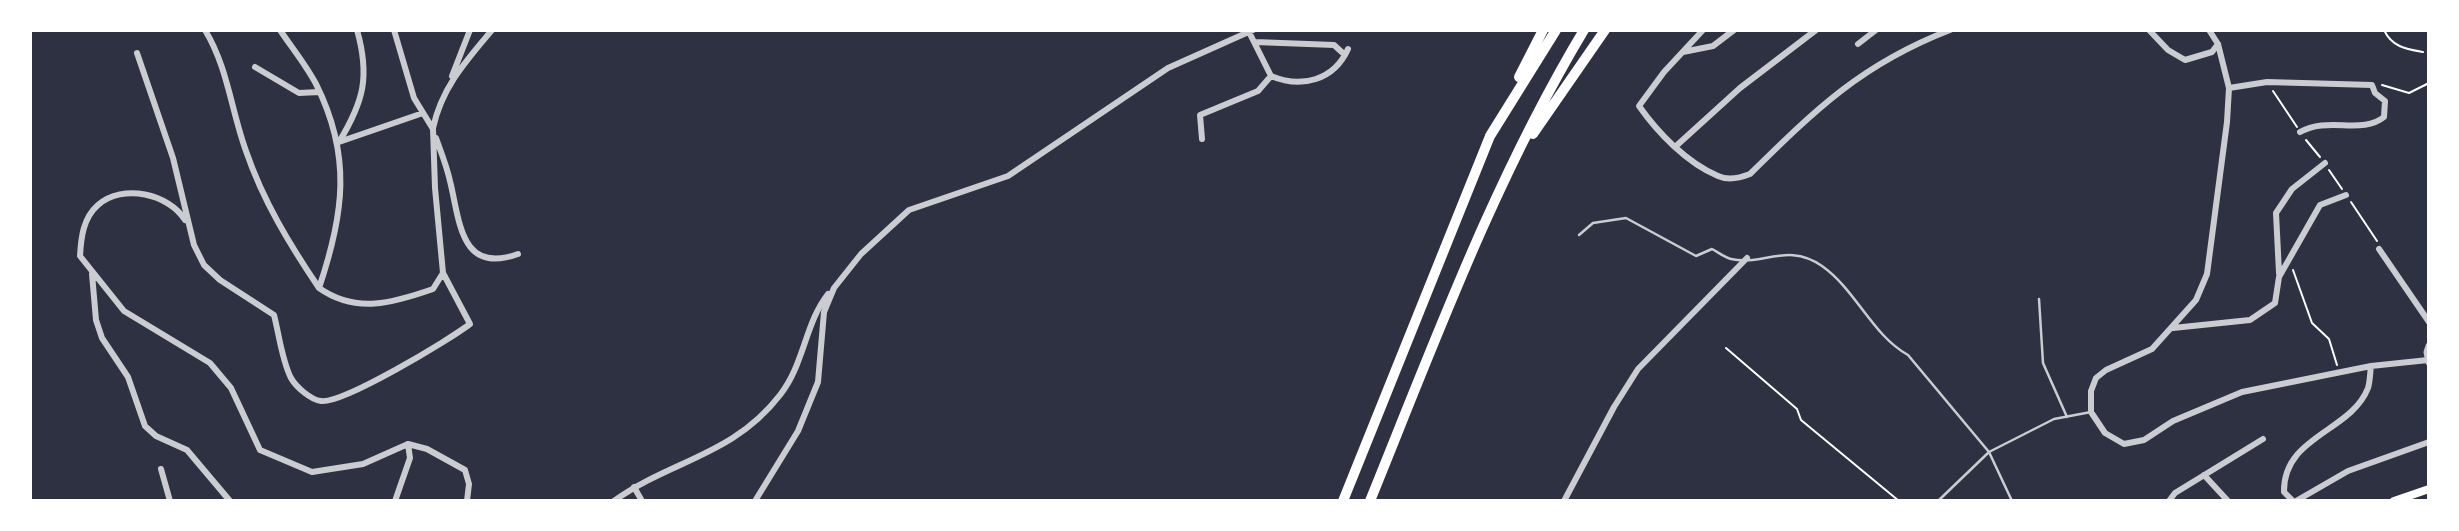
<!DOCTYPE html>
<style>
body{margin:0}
#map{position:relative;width:2459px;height:531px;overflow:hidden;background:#2d3142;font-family:"Noto Sans",sans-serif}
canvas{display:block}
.frame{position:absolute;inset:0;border:32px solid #fff;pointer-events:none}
</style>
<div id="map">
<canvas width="2459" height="531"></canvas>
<div class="frame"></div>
</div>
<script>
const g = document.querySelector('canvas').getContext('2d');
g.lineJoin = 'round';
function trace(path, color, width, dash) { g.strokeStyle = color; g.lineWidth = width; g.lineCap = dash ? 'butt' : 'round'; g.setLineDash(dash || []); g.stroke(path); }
trace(new Path2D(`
 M 2384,30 C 2392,47 2406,49 2423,52
 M 2382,85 L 2409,93 L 2429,83
 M 2273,91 L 2297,127
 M 2306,140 L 2320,157
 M 2329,170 L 2342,189
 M 2351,202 L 2377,241
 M 2293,270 L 2312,323 L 2329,339 L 2337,365
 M 1726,348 L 1797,409 L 1801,420 L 1899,501`), '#fff', 2);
trace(new Path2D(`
 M 2428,52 L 2429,53
 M 1579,235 L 1593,223 L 1626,218 L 1696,256 L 1712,249 C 1718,252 1725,258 1731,259 C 1763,266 1788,242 1822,266 C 1856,290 1872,335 1908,355 L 1989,452 L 2012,501
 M 2039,299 L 2043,363 L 2067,417
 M 1938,501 L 1989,452 L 2054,419 L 2091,412`), '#caccd0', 2.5);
trace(new Path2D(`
 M 205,30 C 228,68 231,110 246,151 C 263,201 290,245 319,288
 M 280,30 C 292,48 306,65 316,84 C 352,156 344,214 319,288 C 356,314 393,303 433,289 L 443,273
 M 1703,30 L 1664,72 L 1639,106 C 1658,133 1687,163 1718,176 C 1729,181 1740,178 1750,174 C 1816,109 1862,64 1950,30
 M 2149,30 L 2168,50 L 2185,60 L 2212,52 L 2218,44
 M 2209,30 L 2218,44 L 2229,88 L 2227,122 L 2207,274 L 2196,300 L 2152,349 L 2106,370 L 2096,378 L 2091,391 L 2091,412 L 2105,433 L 2124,444 L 2144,440 L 2173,421 L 2242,392 L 2371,366 L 2428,360
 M 1255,42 L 1334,45 L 1345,55
 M 1858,44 L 1876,30
 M 1683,52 L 1713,46 L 1734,30
 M 137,53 L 173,158 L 194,245 L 204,265 L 220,280 L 274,315 C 279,334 282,361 291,378 C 296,387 311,400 321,401 C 343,404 449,340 470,324 L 443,273 L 435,188 L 433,129 L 414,98 L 394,30
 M 255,67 L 299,93 L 319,92
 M 452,76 L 470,30
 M 1271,76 C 1302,89 1334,80 1348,49
 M 2229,88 L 2267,82 L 2372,85 L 2375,93 L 2385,101 L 2384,117 C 2362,135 2328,116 2300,132
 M 433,128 C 442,87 466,61 492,30
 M 436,138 C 441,152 447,167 450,181 C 460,221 460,275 518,254
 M 1202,139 L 1200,115 L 1258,91 L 1271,76 L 1248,30
 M 339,142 C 364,101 370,76 357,30
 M 339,142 L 423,113
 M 1675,147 L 1740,88 L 1816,30
 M 185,220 C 169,194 123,183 98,205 C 83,218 81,238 80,256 L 124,311 L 210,363 L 231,388 L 260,450 L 312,472 L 363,464 L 408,444
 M 2379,249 L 2429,322
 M 2279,273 L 2276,213 L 2292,189 L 2325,163
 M 92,274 L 96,320 L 102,338 L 128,377 L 145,426 L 156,436 L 187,450 L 230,501
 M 2173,328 L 2250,320 L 2275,303 L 2279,277 L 2320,205 L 2346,195
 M 408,444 L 427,449 L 465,470 L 469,484 L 467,501
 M 161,469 L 170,501
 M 2204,475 L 2228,501
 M 634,487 L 642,501
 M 395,501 L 410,458 L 408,444
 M 614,501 C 671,460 733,456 780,395 C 804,365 805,323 828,294
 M 755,501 L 798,431 L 818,382 L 824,312 L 834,288 L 861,254 L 909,210 L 1008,176 L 1168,68 L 1253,30
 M 1564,501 L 1614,407 L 1638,369 L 1747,258
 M 2169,501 L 2175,493 L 2263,439
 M 2293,501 L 2284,492 C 2283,436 2351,432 2368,388 C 2370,382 2370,373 2371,366
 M 2296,501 L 2348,471 L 2429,442`), '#caccd0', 6);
trace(new Path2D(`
 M 2429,346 L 2427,352 L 2429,362`), '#caccd0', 7);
trace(new Path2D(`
 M 2394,501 L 2429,489`), '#fff', 8);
trace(new Path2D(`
 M 1519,77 L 1543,30
 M 1533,134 L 1605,30
 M 1343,501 L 1490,136 L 1556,30
 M 1370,501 C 1435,341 1495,178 1584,30`), '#fff', 10);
</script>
